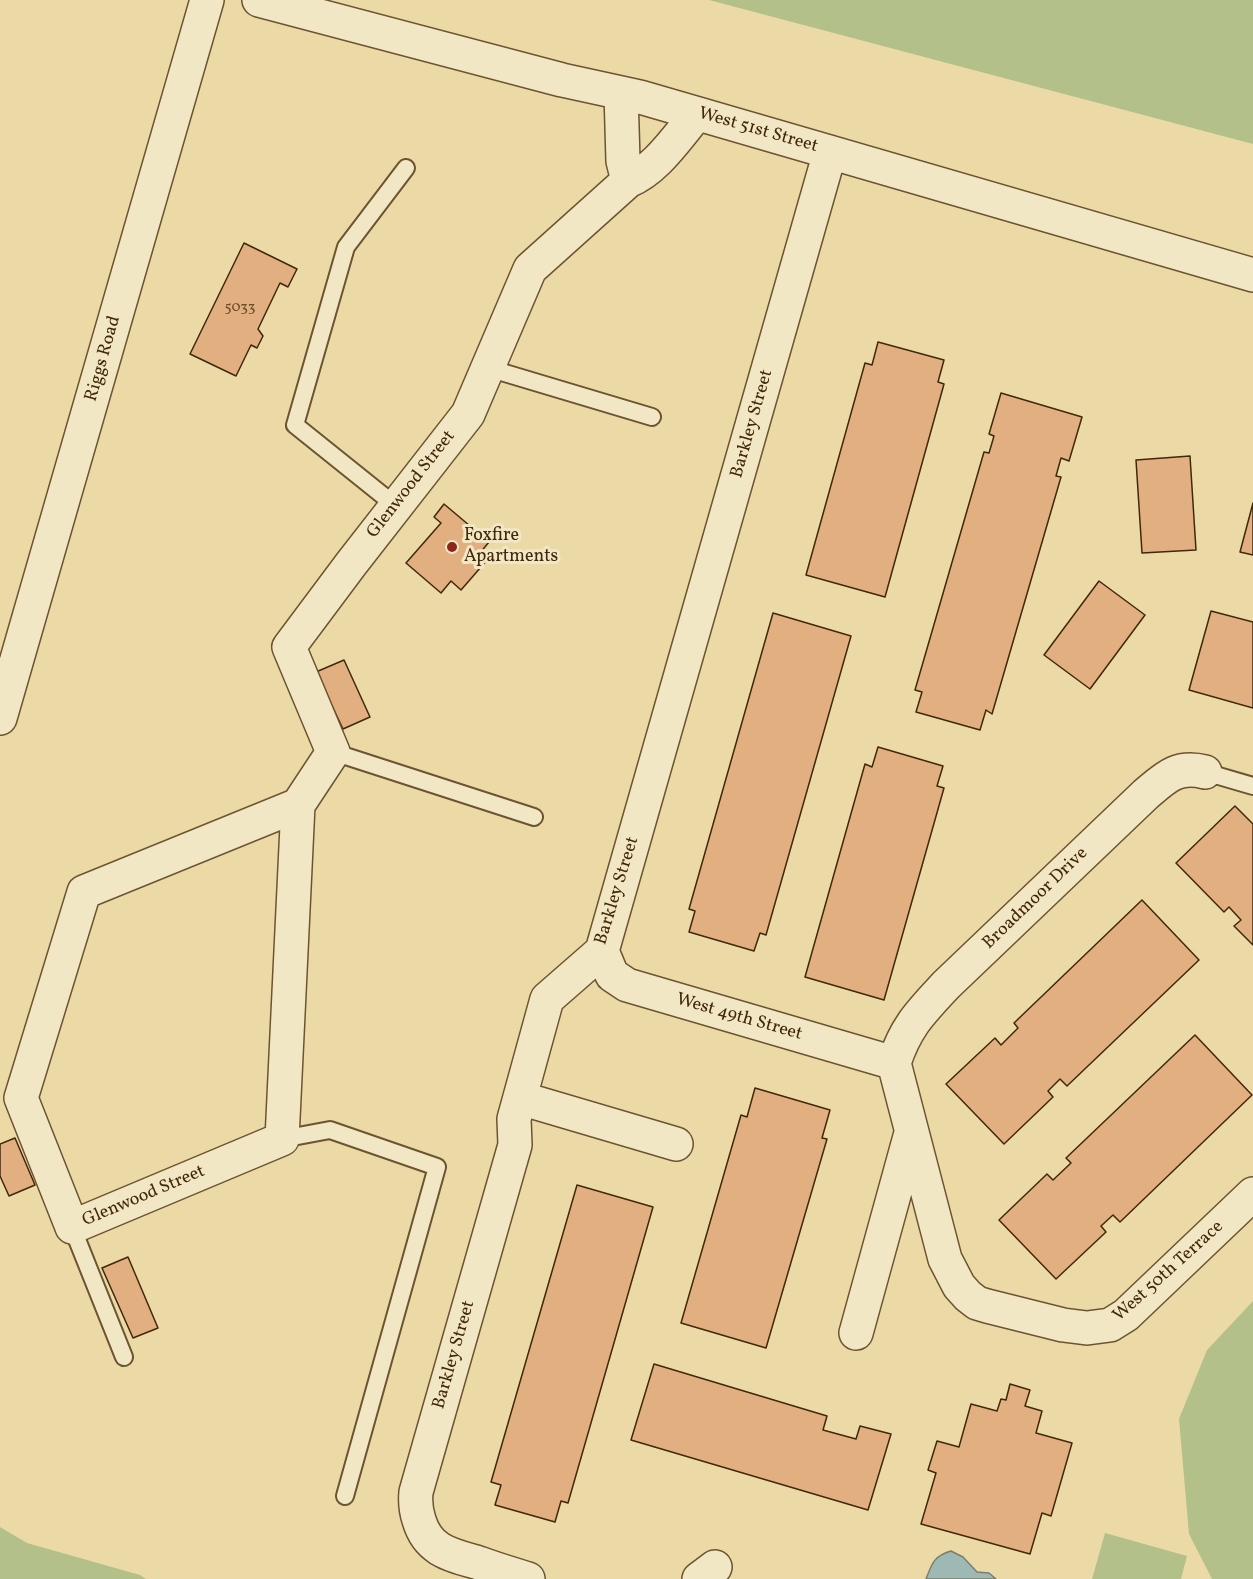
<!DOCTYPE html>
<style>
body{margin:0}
canvas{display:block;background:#ebdaa6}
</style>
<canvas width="1253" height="1579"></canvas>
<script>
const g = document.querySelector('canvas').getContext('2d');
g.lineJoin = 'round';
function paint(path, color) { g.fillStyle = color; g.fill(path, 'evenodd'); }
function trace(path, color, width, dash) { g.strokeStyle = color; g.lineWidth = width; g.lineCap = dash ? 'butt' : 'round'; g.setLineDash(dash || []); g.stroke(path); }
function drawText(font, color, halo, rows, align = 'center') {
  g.font = font + ' Vollkorn,serif'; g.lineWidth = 6; g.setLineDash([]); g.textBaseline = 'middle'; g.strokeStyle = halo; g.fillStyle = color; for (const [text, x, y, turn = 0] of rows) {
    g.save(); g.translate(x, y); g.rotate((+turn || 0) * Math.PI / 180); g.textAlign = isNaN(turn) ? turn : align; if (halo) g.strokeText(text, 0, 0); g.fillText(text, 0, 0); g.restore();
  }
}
paint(new Path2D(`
 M 709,0 L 1253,0 L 1253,144 Z
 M 1253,1301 L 1253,1579 L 1212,1579 L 1189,1534 L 1179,1419 L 1207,1350 Z
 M 0,1527 L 27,1543 L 140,1575 L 146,1579 L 0,1579 Z
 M 1105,1533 L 1187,1556 L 1181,1579 L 1092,1579 Z`), '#b4c089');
const water = new Path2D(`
 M 951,1551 L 963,1557 L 977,1572 L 989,1573 L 996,1579 L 926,1579 C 932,1563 934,1556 951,1551 Z`);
paint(water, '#9eb8b3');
trace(water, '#797e6f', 1.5);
const building = new Path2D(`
 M 244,243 L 297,269 L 288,287 L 280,283 L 258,329 L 263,336 L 257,348 L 251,345 L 236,376 L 190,354 Z
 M 878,342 L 944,360 L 938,382 L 944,384 L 885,597 L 806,575 L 865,363 L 872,365 Z
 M 1001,393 L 1082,417 L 1069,461 L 1061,458 L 1056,476 L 1061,477 L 992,714 L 986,710 L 980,730 L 916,712 L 922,692 L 915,690 L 984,452 L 989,453 L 994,436 L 989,434 Z
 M 1190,456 L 1196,550 L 1142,553 L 1136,460 Z
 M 1253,503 L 1253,555 L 1240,552 Z
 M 444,504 L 489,542 L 480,553 L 488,559 L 461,590 L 451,581 L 441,593 L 406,563 L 441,523 L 434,517 Z
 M 1099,581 L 1145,615 L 1090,689 L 1044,655 Z
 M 1211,611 L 1253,622 L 1253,708 L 1189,690 Z
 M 773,613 L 851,636 L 766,935 L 760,933 L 754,951 L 689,932 L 695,911 L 689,909 Z
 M 344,660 L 370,717 L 343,729 L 316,672 Z
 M 878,747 L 943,766 L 937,786 L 944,788 L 884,1000 L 805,977 L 865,764 L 872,767 Z
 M 1235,806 L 1253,824 L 1253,945 L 1234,926 L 1241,920 L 1229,907 L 1224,912 L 1176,863 Z
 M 1142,900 L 1199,960 L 1067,1086 L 1060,1079 L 1048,1091 L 1053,1097 L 1004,1144 L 946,1084 L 995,1038 L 1001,1045 L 1018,1028 L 1014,1023 Z
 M 1195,1035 L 1252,1095 L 1120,1222 L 1113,1215 L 1101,1226 L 1106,1232 L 1056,1279 L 999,1220 L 1047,1174 L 1053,1180 L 1071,1163 L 1066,1158 Z
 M 755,1088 L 830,1110 L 822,1138 L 827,1139 L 766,1348 L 681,1323 L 741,1115 L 747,1117 Z
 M 15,1138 L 35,1185 L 9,1196 L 0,1176 L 0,1144 Z
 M 577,1185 L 653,1207 L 568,1503 L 561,1501 L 555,1522 L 495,1505 L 501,1485 L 491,1482 Z
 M 128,1257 L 158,1328 L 133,1338 L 102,1268 Z
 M 654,1364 L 827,1416 L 823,1430 L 856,1439 L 860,1426 L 891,1434 L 868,1510 L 631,1440 Z
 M 1010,1384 L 1030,1390 L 1025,1406 L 1042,1411 L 1036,1433 L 1072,1443 L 1051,1516 L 1042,1513 L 1030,1554 L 921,1524 L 936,1473 L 928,1470 L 937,1441 L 959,1447 L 971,1404 L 997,1411 L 1001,1399 L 1006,1400 Z`);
paint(building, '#e2af80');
trace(building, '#41280a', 1.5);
const service = new Path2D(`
 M 488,368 L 652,417
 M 396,506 L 295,425 L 346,247 L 406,168
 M 333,752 L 534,817
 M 1205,772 L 1253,786
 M 282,1139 L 330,1130 L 437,1167 L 345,1496
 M 72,1227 L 124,1357`);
const minor = new Path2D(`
 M 259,0 L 562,80 L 640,97 L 1253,275
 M 621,93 L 623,161 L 628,181
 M 0,718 L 207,0
 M 298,805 L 282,1139 L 72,1227 L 21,1098 L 84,892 L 298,805 L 333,752 L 289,647 L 351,564 L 468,414 L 530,269 L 628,181 C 657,169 677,137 697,114
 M 602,951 L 612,975 L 627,985 L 894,1063
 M 894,1063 L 945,1259 L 959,1286 L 968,1296 L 977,1303 L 987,1306 L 1063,1325 L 1087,1328 L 1110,1325 L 1126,1315 L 1253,1194
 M 894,1063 C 906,1026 921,1012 946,985 L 1146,794 C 1166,777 1177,765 1205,772
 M 520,1098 L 676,1144
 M 856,1333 L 911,1133
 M 528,1579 C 512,1574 495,1569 479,1563 C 451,1555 428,1551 419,1520 C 416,1511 415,1502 416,1492 L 515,1145 L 514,1119 L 547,999 L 602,951 L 830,152
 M 699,1579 L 715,1567`);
trace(service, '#6c5431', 20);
trace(minor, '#6c5431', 36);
trace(service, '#f2e7c5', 16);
trace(minor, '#f2e7c5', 33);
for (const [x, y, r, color] of [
 [452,547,6,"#8f2418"]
]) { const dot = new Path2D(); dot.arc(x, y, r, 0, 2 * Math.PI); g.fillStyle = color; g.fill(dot); trace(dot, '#f2e7c5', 2); }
drawText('15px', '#694a28', null, [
 ["5033",240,308]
]);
drawText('18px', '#41280a', '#f2e7c5', [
 ["West 51st Street",758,131,16],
 ["Riggs Road",104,359,-74],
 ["Barkley Street",753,424,-74],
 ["Glenwood Street",412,485,-52],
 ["Barkley Street",618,891,-73],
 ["Broadmoor Drive",1036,899,-44],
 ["West 49th Street",739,1018,16],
 ["Glenwood Street",144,1197,-23],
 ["West 50th Terrace",1169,1272,-42],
 ["Barkley Street",455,1355,-74]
]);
drawText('18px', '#41280a', '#f2e7c5', [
 ["Foxfire",464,537],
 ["Apartments",464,558]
], 'left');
</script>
